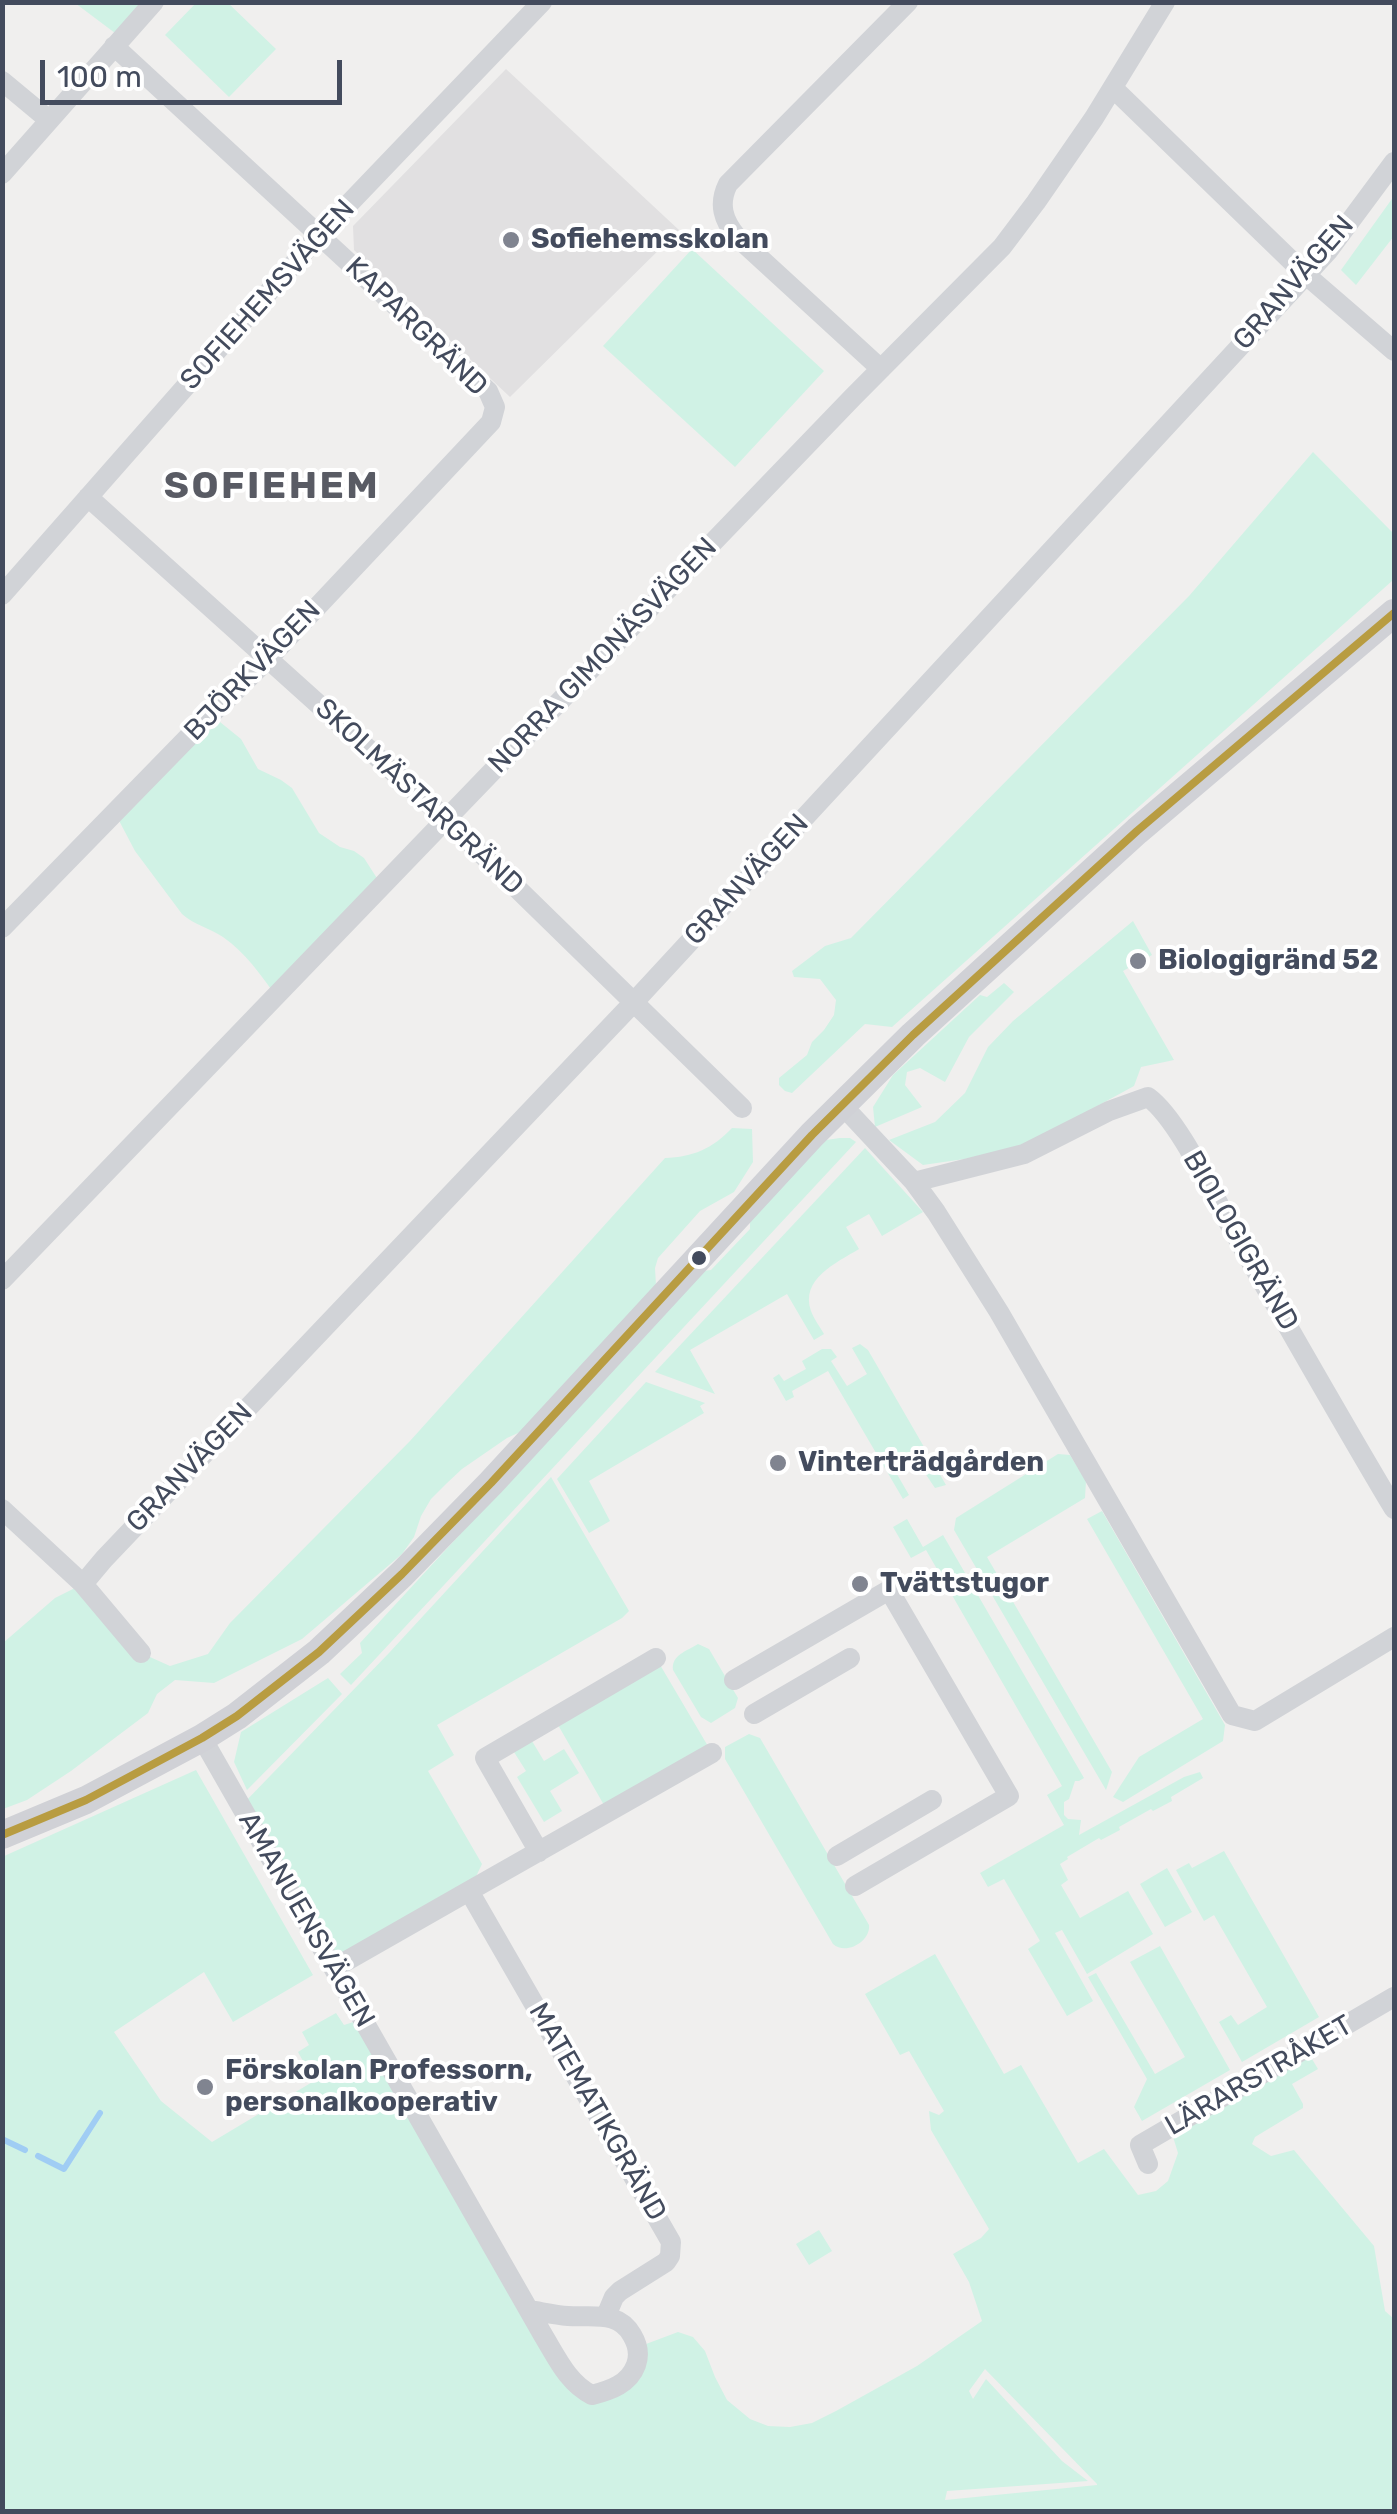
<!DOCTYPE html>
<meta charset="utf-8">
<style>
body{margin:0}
#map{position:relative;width:1397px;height:2514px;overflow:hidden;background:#f0efee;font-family:Rubik,sans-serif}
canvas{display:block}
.frame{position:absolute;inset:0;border:5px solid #434b5d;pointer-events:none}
.scale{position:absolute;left:40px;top:60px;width:302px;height:45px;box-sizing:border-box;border:5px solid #434b5d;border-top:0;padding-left:12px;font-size:30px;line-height:35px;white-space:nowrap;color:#434b5d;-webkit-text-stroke:8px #fff;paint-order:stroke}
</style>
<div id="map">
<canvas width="1397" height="2514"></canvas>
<div class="frame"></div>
<div class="scale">100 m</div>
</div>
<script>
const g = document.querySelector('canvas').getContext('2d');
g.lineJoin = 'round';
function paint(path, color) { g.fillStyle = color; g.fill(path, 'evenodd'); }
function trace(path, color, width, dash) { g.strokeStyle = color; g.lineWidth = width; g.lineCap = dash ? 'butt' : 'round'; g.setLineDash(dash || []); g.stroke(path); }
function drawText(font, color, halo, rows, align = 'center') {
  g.font = font + ' Rubik,sans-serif'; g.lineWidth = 8; g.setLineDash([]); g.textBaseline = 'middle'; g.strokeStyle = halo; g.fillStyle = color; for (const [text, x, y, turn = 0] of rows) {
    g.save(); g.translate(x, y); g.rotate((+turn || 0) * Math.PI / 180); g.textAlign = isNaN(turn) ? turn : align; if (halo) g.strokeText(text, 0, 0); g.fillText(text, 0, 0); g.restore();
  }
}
paint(new Path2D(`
 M 506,69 L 679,230 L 510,397 L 354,250 L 353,226 Z`), '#e1e0e1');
paint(new Path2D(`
 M 197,2 L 228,3 L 276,49 L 229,97 L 165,35 Z
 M 75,3 L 142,3 L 115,33 Z
 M 1394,196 L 1394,236 L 1356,285 L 1341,270 Z
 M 692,249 L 824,371 L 735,467 L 603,346 Z
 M 1313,452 L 1394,534 L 1394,578 L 1392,581 L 892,1027 L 865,1024 L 792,1093 L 785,1091 L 779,1085 L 779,1078 L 807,1055 L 812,1042 L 824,1030 L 834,1015 L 836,1000 L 820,979 L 794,977 L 792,971 L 825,946 L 851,938 L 1189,596 Z
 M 204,721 L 220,722 L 241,739 L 258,769 L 281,780 L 292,788 L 319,833 L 340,847 L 354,851 L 364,858 L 382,886 L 276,996 C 260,974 246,953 223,937 C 210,928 194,925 182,914 L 135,851 L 115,813 Z
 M 1133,921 L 1152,955 L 1123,971 L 1174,1060 L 1141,1067 L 1134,1086 L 1013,1152 L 923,1165 L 889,1140 L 935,1122 L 965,1093 L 988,1047 L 1013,1021 Z
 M 1004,983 L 1014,992 L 969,1037 L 945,1082 L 920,1068 L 907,1072 L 905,1085 L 922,1107 L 875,1127 L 873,1107 L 893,1075 L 980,995 L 987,997 Z
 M 732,1128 L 752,1129 L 753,1162 L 734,1192 L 700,1211 L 658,1258 L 655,1268 L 657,1303 L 549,1419 L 507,1438 L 462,1469 L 447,1483 L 431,1499 L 421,1516 L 414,1537 L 402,1554 L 302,1639 L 214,1683 L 175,1680 L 157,1694 L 148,1713 L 71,1771 L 27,1800 L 3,1809 L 3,1643 L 55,1598 L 83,1584 L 141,1653 L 170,1666 L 208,1654 L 230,1623 L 410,1441 L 665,1158 C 693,1157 712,1149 732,1128 Z
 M 840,1138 L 850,1138 L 856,1142 L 351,1685 L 340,1674 L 362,1653 L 360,1643 L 702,1271 L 711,1270 L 750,1229 L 750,1218 L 826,1140 Z
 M 865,1148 L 923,1212 L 882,1236 L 869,1214 L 846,1227 L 859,1249 C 836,1263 800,1279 811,1311 C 814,1319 820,1327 824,1334 L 814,1340 L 787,1294 L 690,1350 L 715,1394 L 655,1372 Z
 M 860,1344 L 868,1350 L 946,1485 L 935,1488 L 914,1457 L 894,1469 L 909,1495 L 903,1499 L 828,1371 L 792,1391 L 794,1397 L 786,1401 L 773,1378 L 779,1374 L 784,1381 L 806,1369 L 802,1361 L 822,1349 L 831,1349 L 837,1357 L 831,1361 L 847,1386 L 867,1374 L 852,1348 Z
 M 646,1382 L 705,1403 L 700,1406 L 704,1413 L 589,1481 L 610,1521 L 589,1533 L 557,1479 Z
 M 1058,1454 L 1070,1455 L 1086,1481 L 1085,1498 L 987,1557 L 1112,1772 L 1106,1790 L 954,1530 L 956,1518 Z
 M 551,1477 L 629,1611 L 622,1618 L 437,1725 L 454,1755 L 428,1771 L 482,1864 L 469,1891 L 334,1968 L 241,1806 L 389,1653 Z
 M 1102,1511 L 1225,1725 L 1223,1741 L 1123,1802 L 1113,1797 L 1139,1757 L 1203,1719 L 1087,1519 Z
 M 907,1519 L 923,1547 L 943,1535 L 1084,1778 L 1079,1781 L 1075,1781 L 1069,1799 L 1064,1802 L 1064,1815 L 1068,1819 L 1081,1820 L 1079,1835 L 1184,1777 L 1200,1772 L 1203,1778 L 1171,1797 L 1172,1801 L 1153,1811 L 1151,1809 L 1119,1827 L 1120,1830 L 1101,1840 L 1099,1838 L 1067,1857 L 1068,1859 L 1060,1864 L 1068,1880 L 1061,1885 L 1080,1918 L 1128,1891 L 1153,1934 L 1087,1974 L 1062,1930 L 1055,1933 L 1093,2001 L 1067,2016 L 1028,1949 L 1040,1941 L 1004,1879 L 988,1887 L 980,1873 L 1064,1825 L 1047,1795 L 1062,1786 L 926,1550 L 911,1558 L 893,1527 Z
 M 698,1644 L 709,1649 L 738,1698 L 735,1708 L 711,1723 L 701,1717 L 673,1670 C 671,1655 687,1651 698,1644 Z
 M 656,1658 L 712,1753 L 608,1812 L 554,1718 Z
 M 328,1678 L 342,1694 L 247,1790 L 234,1762 L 241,1732 Z
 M 749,1734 L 760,1738 L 869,1925 C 871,1941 846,1956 833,1944 L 725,1759 L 725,1747 Z
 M 532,1741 L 544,1761 L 564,1749 L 579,1773 L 550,1791 L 562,1811 L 544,1822 L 517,1777 L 526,1771 L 514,1752 Z
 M 196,1770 L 313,1975 L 233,2022 L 204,1972 L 114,2032 L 161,2101 L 212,2142 L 314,2081 L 298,2052 L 309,2045 L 302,2032 L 336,2013 L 344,2025 L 363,2019 L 580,2388 L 615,2388 L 638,2347 L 678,2332 L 693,2337 L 705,2351 L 715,2377 L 727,2400 L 750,2419 L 768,2426 L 790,2427 L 812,2423 L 836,2411 L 917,2366 L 982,2321 L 969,2282 L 953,2254 L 981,2238 L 989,2229 L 931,2130 L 929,2111 L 939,2115 L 944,2111 L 909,2051 L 900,2055 L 865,1994 L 935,1954 L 1004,2074 L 1021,2065 L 1078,2163 L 1104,2149 L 1138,2195 L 1156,2191 L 1168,2181 L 1178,2153 L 1170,2127 L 1306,2049 L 1318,2069 L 1292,2084 L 1303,2104 L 1303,2108 L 1255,2137 L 1252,2144 L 1271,2156 L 1294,2150 L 1374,2246 L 1385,2311 L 1394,2319 L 1394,2511 L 3,2511 L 2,1857 ZM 985,2369 L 1097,2484 L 1097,2485 L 945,2500 L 947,2491 L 1088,2481 L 1062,2461 L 986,2379 L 973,2399 L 969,2391 Z
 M 1224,1851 L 1319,2017 L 1242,2062 L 1219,2022 L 1231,2015 L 1238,2025 L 1267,2007 L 1214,1915 L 1204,1921 L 1176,1870 L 1189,1863 L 1192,1868 Z
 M 1167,1868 L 1192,1912 L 1165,1927 L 1140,1884 Z
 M 1160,1946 L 1230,2070 L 1142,2121 L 1134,2107 L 1147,2079 L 1088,1977 L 1096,1973 L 1155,2074 L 1185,2057 L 1130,1962 Z
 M 819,2230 L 832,2251 L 809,2265 L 796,2244 Z`), '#d0f2e5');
trace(new Path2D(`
 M 2,2139 L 25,2150
 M 38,2156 L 64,2169 L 100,2113`), '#a0cdf4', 6);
trace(new Path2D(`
 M 2,81 L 49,120
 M 1113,88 L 1306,275 L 1394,351
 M 2,174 L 154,2
 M 881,369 L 737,237 C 723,220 718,204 728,184 L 908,2
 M 88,497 L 446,819 L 742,1108
 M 2,595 L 319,235 L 542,2
 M 2,928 L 204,721 L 269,658 L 491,422 L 495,407 L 488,391 L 114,46
 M 842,1105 L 914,1182 L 936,1212 L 999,1312 L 1232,1715 L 1255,1721 L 1394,1637
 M 914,1182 L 1024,1154 L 1109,1111 L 1148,1097 C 1178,1119 1211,1191 1230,1225 C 1284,1320 1338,1415 1394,1509
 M 2,1280 L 853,397 L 1002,247 L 1036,202 L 1094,118 L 1165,2
 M 2,1509 L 83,1584 L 141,1653
 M 83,1584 L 104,1559 L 634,1002 L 1306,275 L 1328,251 L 1394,162
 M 734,1680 L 889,1590 L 1009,1796 L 855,1886
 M 754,1714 L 850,1658
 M 202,1738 L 543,2335 C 557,2358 568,2383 592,2395 C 611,2390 629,2384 636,2365 C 640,2354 638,2345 632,2335 C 618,2310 592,2318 568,2316 C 555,2315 542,2312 529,2310
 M 539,1852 L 485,1758 L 656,1658
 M 837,1856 L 932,1800
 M 469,1891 L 712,1753
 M 334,1968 L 469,1891 L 671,2242 L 670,2256 L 666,2262 L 620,2291 L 614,2297 L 606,2316
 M 1148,2164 L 1140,2145 L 1394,1997`), '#d1d3d7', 20);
trace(new Path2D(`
 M 2,1835 L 86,1800 L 202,1738 L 237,1716 L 319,1652 L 402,1574 L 491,1483 L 812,1135 L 913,1035 L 1137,831 L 1394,613`), '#d0d1d6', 28);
trace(new Path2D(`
 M 2,1835 L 86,1800 L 202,1738 L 237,1716 L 319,1652 L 402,1574 L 491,1483 L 812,1135 L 913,1035 L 1137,831 L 1394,613`), '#b89c41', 8);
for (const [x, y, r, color] of [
 [511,240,10,"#808490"],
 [1138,961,10,"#808490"],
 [699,1258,9,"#434b5d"],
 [778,1463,10,"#808490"],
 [860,1584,10,"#808490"],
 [205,2087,10,"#808490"]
]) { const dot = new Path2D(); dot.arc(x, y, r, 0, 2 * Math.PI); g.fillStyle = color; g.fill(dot); trace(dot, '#fff', 4); }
drawText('bold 28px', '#434b5d', '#fff', [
 ["Sofiehemsskolan",531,240],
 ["Biologigränd 52",1158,961],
 ["Vinterträdgården",798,1463],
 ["Tvättstugor",880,1584],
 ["Förskolan Professorn,",225,2071],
 ["personalkooperativ",225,2103]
], 'left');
drawText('28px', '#434b5d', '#fff', [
 ["GRANVÄGEN",1294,283,-49],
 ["SOFIEHEMSVÄGEN",268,295,-48],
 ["KAPARGRÄND",416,327,44],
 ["NORRA GIMONÄSVÄGEN",603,656,-46],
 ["BJÖRKVÄGEN",253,671,-46],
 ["SKOLMÄSTARGRÄND",419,797,43],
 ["GRANVÄGEN",747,880,-47],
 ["BIOLOGIGRÄND",1240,1241,60],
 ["GRANVÄGEN",190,1468,-46],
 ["AMANUENSVÄGEN",306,1920,60],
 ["LÄRARSTRÅKET",1259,2076,-30],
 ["MATEMATIKGRÄND",597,2112,60]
]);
g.letterSpacing = '2.5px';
drawText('bold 38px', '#595b64', '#fff', [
 ["SOFIEHEM",272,487]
]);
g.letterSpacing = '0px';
</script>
